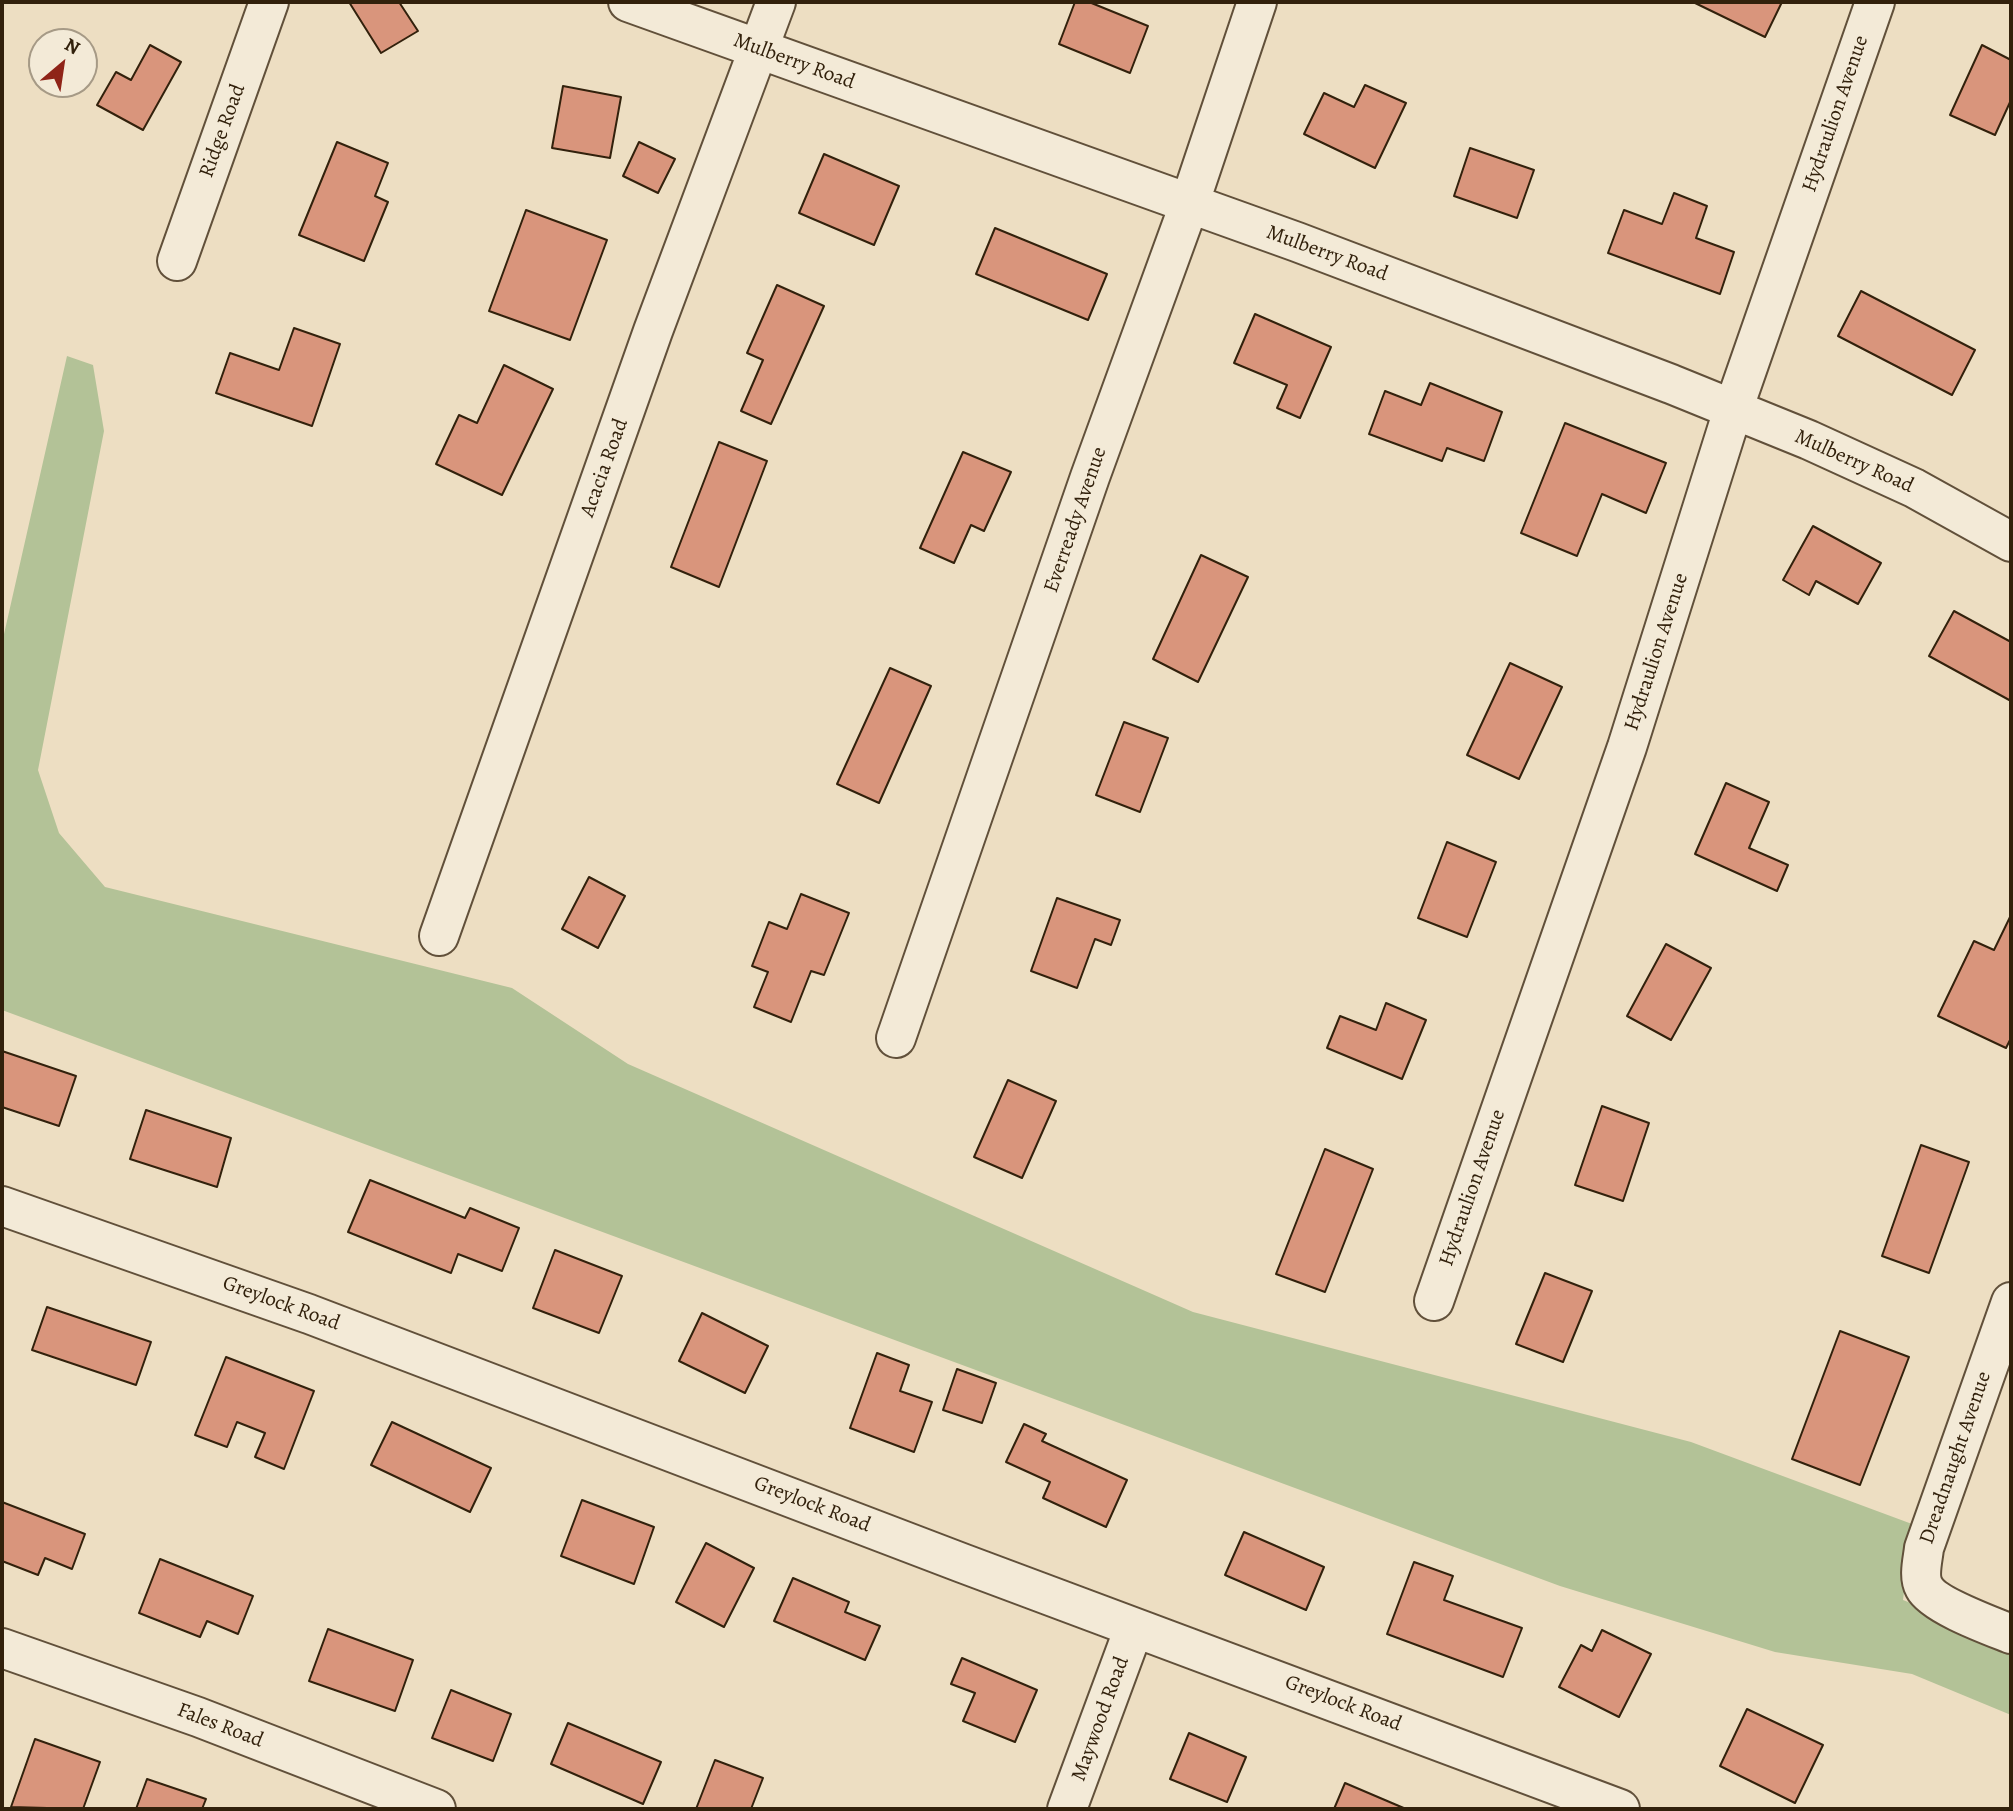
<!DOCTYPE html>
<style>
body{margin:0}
#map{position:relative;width:2013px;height:1811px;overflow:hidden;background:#eddec2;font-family:Alegreya,serif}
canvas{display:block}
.frame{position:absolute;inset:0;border:4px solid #32210c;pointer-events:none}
.north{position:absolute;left:28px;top:28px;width:70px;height:70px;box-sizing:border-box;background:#f3ead7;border:2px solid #a69a86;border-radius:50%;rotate:29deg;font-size:19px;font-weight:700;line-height:28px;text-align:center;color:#32210c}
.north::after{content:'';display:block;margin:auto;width:24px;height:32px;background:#8f2418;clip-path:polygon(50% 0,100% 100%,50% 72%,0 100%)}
</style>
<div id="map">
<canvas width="2013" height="1811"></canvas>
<div class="frame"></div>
<div class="north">N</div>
</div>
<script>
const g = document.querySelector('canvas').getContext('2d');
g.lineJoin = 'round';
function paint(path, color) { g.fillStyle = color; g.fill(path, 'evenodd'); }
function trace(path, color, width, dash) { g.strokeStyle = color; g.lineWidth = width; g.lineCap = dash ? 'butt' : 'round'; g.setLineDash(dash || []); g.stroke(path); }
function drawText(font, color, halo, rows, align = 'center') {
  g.font = font + ' Alegreya,serif'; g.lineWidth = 5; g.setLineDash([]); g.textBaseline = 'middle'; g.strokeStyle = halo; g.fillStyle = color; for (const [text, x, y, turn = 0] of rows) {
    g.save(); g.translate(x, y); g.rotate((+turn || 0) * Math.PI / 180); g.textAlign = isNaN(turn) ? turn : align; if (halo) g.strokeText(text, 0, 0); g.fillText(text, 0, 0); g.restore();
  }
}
paint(new Path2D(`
 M 67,356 L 93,365 L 104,431 L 38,770 L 59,833 L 105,887 L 512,988 L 628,1064 L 1193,1312 L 1691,1442 L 1912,1524 L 1903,1600 L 2011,1642 L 2011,1715 L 1912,1674 L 1775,1652 L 1560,1586 L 2,1010 L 2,643 Z`), '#b3c297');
const building = new Path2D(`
 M 349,2 L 399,2 L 418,31 L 381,53 Z
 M 1075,2 L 1089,2 L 1148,26 L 1130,73 L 1059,44 Z
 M 1693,2 L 1782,2 L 1765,37 Z
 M 150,45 L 181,62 L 143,130 L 97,105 L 116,72 L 131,80 Z
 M 1982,45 L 2011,60 L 2011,100 L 1995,135 L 1950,115 Z
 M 1365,85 L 1406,103 L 1375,168 L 1304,134 L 1324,93 L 1354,107 Z
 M 563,86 L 621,97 L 610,158 L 552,148 Z
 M 337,142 L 388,163 L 375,196 L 388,202 L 364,261 L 299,235 Z
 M 639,142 L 675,159 L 658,193 L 623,176 Z
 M 1470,148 L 1534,170 L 1517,218 L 1454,196 Z
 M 824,154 L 899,186 L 874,245 L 799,213 Z
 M 1674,193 L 1707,206 L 1696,238 L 1734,252 L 1720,294 L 1608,253 L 1624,210 L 1662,224 Z
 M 526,210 L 607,240 L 570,340 L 489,311 Z
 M 995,228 L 1107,274 L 1088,320 L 976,274 Z
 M 777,285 L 824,306 L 771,424 L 741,411 L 763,360 L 747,353 Z
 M 1861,291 L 1975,350 L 1952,395 L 1838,336 Z
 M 1255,314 L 1331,347 L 1300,418 L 1277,408 L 1287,385 L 1234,363 Z
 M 294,328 L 340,344 L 312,426 L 216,393 L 230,353 L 279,370 Z
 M 504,365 L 553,389 L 502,495 L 436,464 L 459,415 L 477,423 Z
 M 1430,383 L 1502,412 L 1484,461 L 1447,448 L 1442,461 L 1369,434 L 1385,391 L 1421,405 Z
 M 1565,423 L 1666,463 L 1646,513 L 1602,494 L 1577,556 L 1521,533 Z
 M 719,442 L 767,461 L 719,587 L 671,567 Z
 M 963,452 L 1011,472 L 984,531 L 971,525 L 954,563 L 920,548 Z
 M 1813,526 L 1881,563 L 1858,604 L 1816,581 L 1809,595 L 1783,580 Z
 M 1201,555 L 1248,577 L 1198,682 L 1153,659 Z
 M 1954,611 L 2011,642 L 2011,701 L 1929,656 Z
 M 1510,663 L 1562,687 L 1519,779 L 1467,755 Z
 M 890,668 L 931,686 L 879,803 L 837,784 Z
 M 1124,722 L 1168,738 L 1140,812 L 1096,795 Z
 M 1726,783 L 1769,802 L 1749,848 L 1788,865 L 1777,891 L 1695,854 Z
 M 1447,842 L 1496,862 L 1467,937 L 1418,918 Z
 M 589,877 L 625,896 L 598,948 L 562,929 Z
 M 801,894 L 849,913 L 824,975 L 811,971 L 791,1022 L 754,1007 L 768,972 L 752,966 L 769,922 L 787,929 Z
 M 1057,898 L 1120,920 L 1111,945 L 1095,939 L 1077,988 L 1031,971 Z
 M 2011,915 L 2011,1038 L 2006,1048 L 1938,1016 L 1974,941 L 1994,950 Z
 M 1666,944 L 1711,968 L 1671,1040 L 1627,1016 Z
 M 1386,1003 L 1426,1020 L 1402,1079 L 1327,1048 L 1340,1016 L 1376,1030 Z
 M 2,1051 L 76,1076 L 59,1126 L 2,1107 Z
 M 1008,1080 L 1056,1101 L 1022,1178 L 974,1157 Z
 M 1602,1106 L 1649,1123 L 1623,1201 L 1575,1185 Z
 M 146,1110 L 231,1138 L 217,1187 L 130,1159 Z
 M 1921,1145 L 1969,1162 L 1929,1273 L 1882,1256 Z
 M 1325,1149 L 1373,1169 L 1325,1292 L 1276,1274 Z
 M 370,1180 L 465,1218 L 470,1208 L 519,1228 L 502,1271 L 458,1254 L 451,1273 L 348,1232 Z
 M 555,1250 L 622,1276 L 599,1333 L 533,1308 Z
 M 1545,1273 L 1592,1291 L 1563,1362 L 1516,1344 Z
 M 47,1307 L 151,1342 L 136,1385 L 32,1350 Z
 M 702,1313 L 768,1346 L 745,1393 L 679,1361 Z
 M 1840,1331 L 1909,1357 L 1860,1485 L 1792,1459 Z
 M 877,1353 L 909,1365 L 900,1391 L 932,1402 L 914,1452 L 850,1428 Z
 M 226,1357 L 314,1391 L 284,1469 L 255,1457 L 265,1433 L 237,1422 L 227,1447 L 195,1435 Z
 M 957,1369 L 996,1383 L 982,1423 L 943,1410 Z
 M 392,1422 L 491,1468 L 470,1512 L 371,1465 Z
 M 1024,1424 L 1046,1434 L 1042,1441 L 1127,1480 L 1106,1527 L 1043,1498 L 1050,1482 L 1006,1462 Z
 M 582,1500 L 654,1527 L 634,1584 L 561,1556 Z
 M 2,1502 L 85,1534 L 72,1569 L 45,1558 L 38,1575 L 2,1561 Z
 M 1244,1532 L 1324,1567 L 1306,1610 L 1225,1575 Z
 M 706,1543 L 754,1568 L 724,1627 L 676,1602 Z
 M 160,1559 L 253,1596 L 238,1634 L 207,1621 L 200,1637 L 139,1613 Z
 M 1414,1562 L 1453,1576 L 1444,1600 L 1522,1628 L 1503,1677 L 1387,1634 Z
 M 793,1578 L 849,1602 L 845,1612 L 880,1626 L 865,1660 L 774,1621 Z
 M 328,1629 L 413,1660 L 395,1711 L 309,1681 Z
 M 1602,1630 L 1651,1654 L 1619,1717 L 1559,1687 L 1581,1645 L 1592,1651 Z
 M 962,1658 L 1037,1690 L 1015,1742 L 963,1721 L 975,1693 L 951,1684 Z
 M 451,1690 L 511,1714 L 493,1761 L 432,1738 Z
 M 1747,1709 L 1823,1745 L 1795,1803 L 1720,1766 Z
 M 568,1723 L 661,1762 L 643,1804 L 551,1764 Z
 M 1189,1733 L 1246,1757 L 1227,1802 L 1170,1779 Z
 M 35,1739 L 100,1762 L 83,1809 L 11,1807 Z
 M 715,1760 L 763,1778 L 751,1809 L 696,1809 Z
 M 147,1779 L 206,1799 L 202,1809 L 136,1809 Z
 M 1345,1783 L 1406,1809 L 1334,1809 Z`);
paint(building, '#d9957c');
trace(building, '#32210c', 2);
const minor = new Path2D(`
 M 628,2 L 1297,242 L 1671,384 L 1809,440 L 1914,488 L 2011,542
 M 177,261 L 269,2
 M 439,936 L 653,331 L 776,2
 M 896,1038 L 1090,477 L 1189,205 L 1257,2
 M 2,1206 L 309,1314 L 962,1563 L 1620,1809
 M 1434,1301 L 1627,747 L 1733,410 L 1875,2
 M 2011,1302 L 1924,1548 C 1923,1559 1918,1576 1924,1587 C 1933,1605 1991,1626 2011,1634
 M 2,1648 L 198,1717 L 436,1809
 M 1067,1809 L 1134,1628`);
trace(minor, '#61503a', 42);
trace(minor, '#f3ead7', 38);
drawText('21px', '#32210c', '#f3ead7', [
 ["Mulberry Road",794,62,20],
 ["Hydraulion Avenue",1836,114,-71],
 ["Ridge Road",223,131,-70],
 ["Mulberry Road",1327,254,20],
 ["Mulberry Road",1854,462,24],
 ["Acacia Road",605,468,-70],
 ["Everready Avenue",1076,520,-71],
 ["Hydraulion Avenue",1657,652,-72],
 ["Hydraulion Avenue",1473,1188,-71],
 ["Greylock Road",281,1304,20],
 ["Dreadnaught Avenue",1956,1458,-71],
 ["Greylock Road",812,1505,21],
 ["Greylock Road",1343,1704,21],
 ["Maywood Road",1101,1719,-70],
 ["Fales Road",220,1726,21]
]);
</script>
